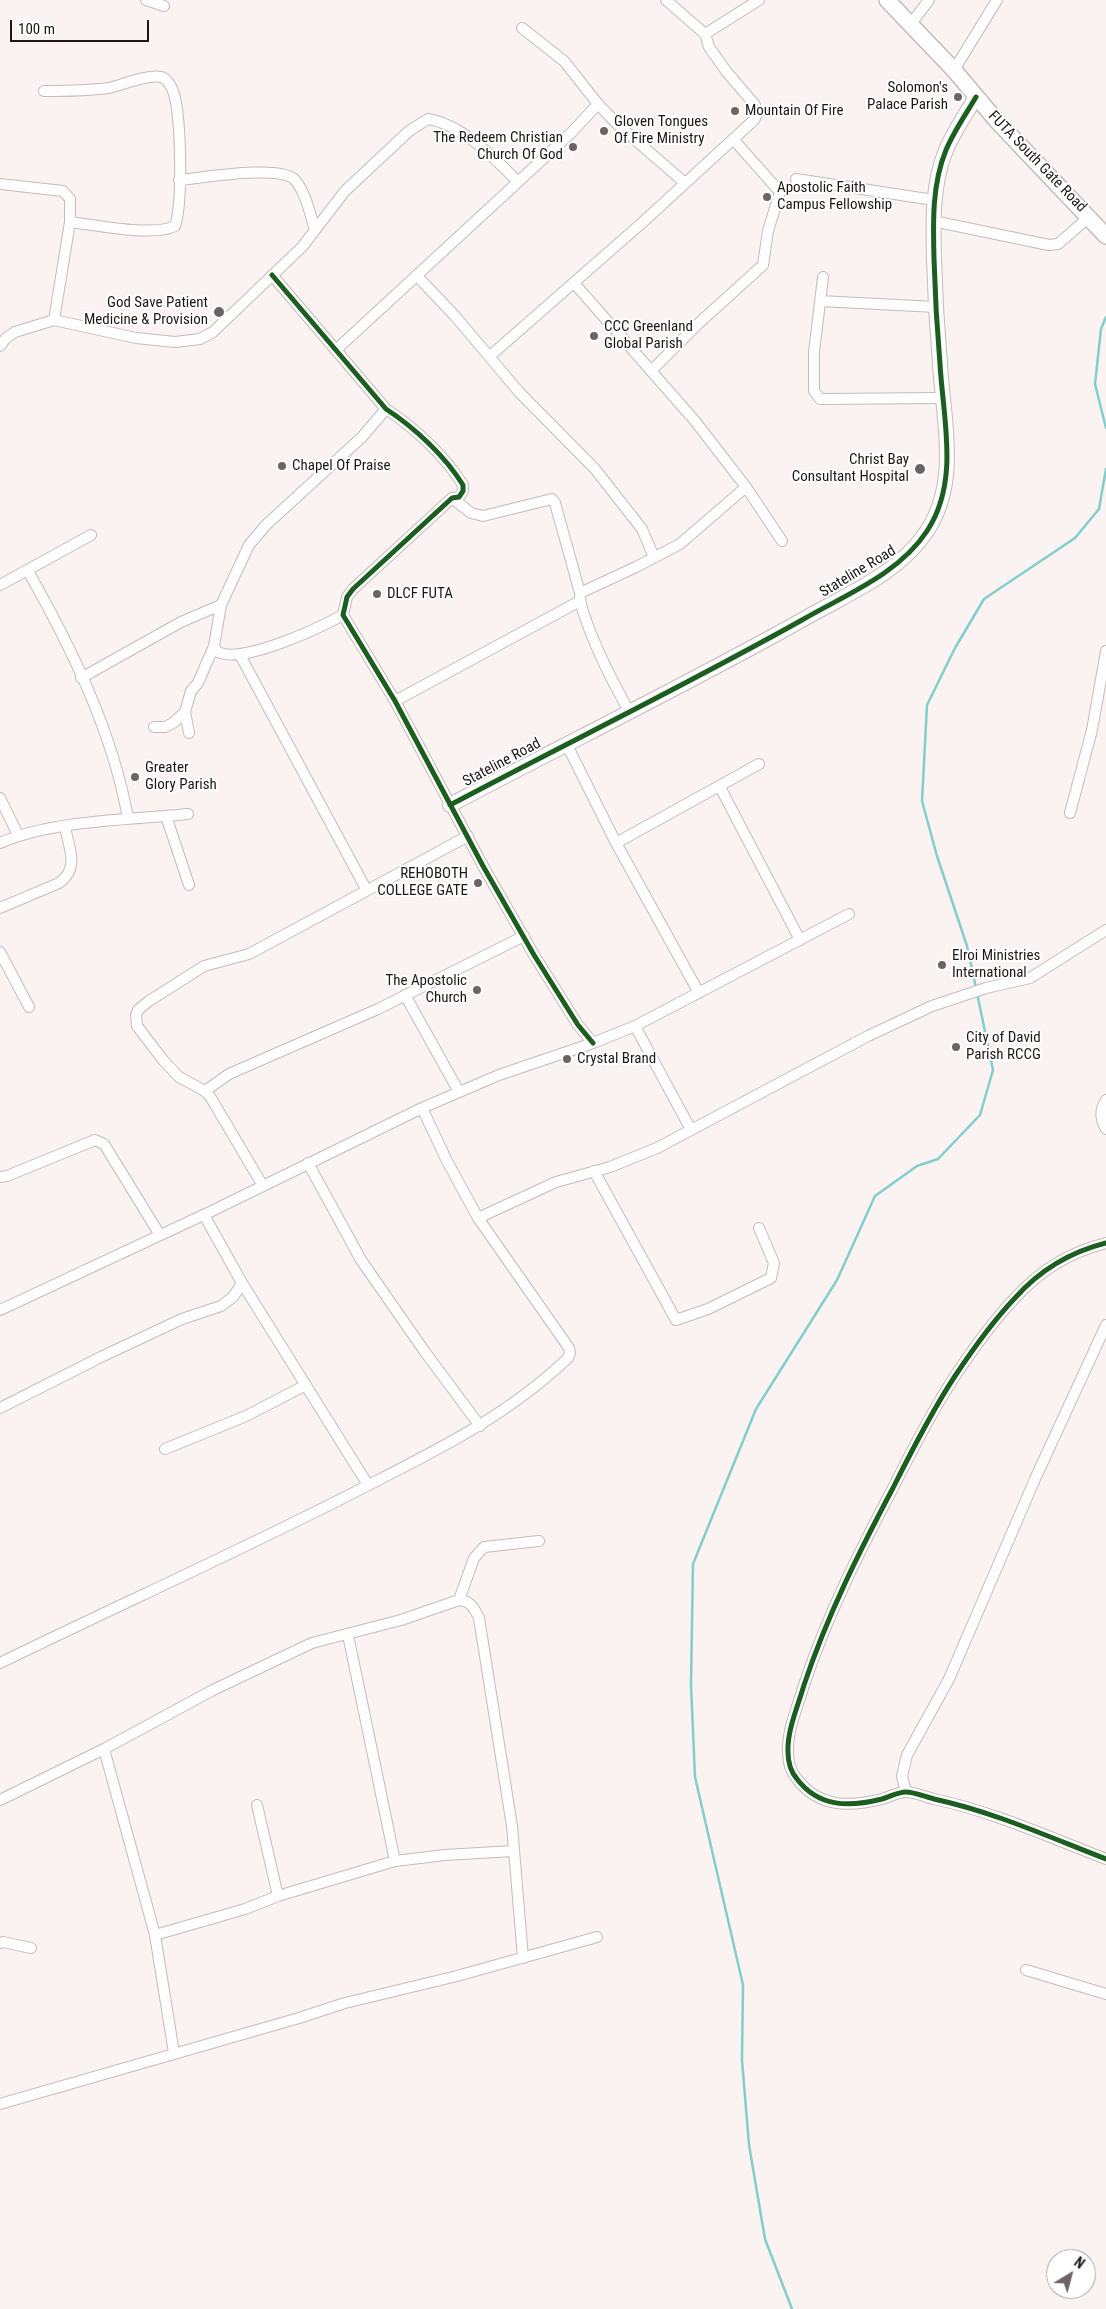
<!DOCTYPE html>
<style>
body{margin:0}
#map{position:relative;width:1106px;height:2309px;overflow:hidden;background:#faf3f2;font-family:"Roboto Condensed",sans-serif}
canvas{display:block}
.north{position:absolute;left:1046px;top:2249px;width:50px;height:50px;box-sizing:border-box;background:#fff;border:1px solid #a5a2a2;border-radius:50%;rotate:37deg;font-size:14px;font-weight:700;line-height:20px;text-align:center;color:#1e1716}
.north::after{content:'';display:block;margin:auto;width:18px;height:22px;background:#6b6463;clip-path:polygon(50% 0,100% 100%,50% 72%,0 100%)}
.scale{position:absolute;left:10px;top:20px;width:139px;height:22px;box-sizing:border-box;border:2px solid #1e1716;border-top:0;padding-left:6px;font-size:15px;line-height:18px;white-space:nowrap;color:#1e1716;-webkit-text-stroke:4px #fff;paint-order:stroke}
</style>
<div id="map">
<canvas width="1106" height="2309"></canvas>
<div class="north">N</div>
<div class="scale">100 m</div>
</div>
<script>
const g = document.querySelector('canvas').getContext('2d');
g.lineJoin = 'round';
function trace(path, color, width, dash) { g.strokeStyle = color; g.lineWidth = width; g.lineCap = dash ? 'butt' : 'round'; g.setLineDash(dash || []); g.stroke(path); }
function drawText(font, color, halo, rows, align = 'center') {
  g.font = font + ' "Roboto Condensed",sans-serif'; g.lineWidth = 4; g.setLineDash([]); g.textBaseline = 'middle'; g.strokeStyle = halo; g.fillStyle = color; for (const [text, x, y, turn = 0] of rows) {
    g.save(); g.translate(x, y); g.rotate((+turn || 0) * Math.PI / 180); g.textAlign = isNaN(turn) ? turn : align; if (halo) g.strokeText(text, 0, 0); g.fillText(text, 0, 0); g.restore();
  }
}
trace(new Path2D(`
 M 1106,317 L 1101,329 L 1095,384 L 1106,428
 M 976,988 L 967,946 L 937,856 L 922,801 L 927,705 L 955,648 L 984,599 L 1075,538 L 1099,509 L 1106,469
 M 792,2309 L 765,2239 L 749,2145 L 742,2060 L 743,1985 L 695,1777 L 691,1685 L 693,1564 L 756,1409 L 837,1280 L 875,1196 L 917,1166 L 938,1159 L 980,1115 L 993,1070 L 977,993`), '#82cecc', 2.5);
const minor = new Path2D(`
 M 146,0 L 164,6
 M 910,25 L 929,0
 M 522,28 L 564,61 L 598,104 L 618,125 L 685,183
 M 705,34 L 759,0
 M 954,70 L 997,0
 M 44,91 C 66,91 87,91 109,88 C 122,85 148,74 161,77 C 167,78 172,87 174,94 C 181,119 183,202 175,226 C 153,237 96,225 70,222
 M 796,179 L 934,200
 M 179,180 C 202,178 281,164 295,180 C 306,193 310,214 315,230
 M 0,184 L 63,191 L 70,199 L 70,222 L 54,320
 M 933,221 L 1049,245 L 1058,244 L 1089,217
 M 272,275 L 386,409 C 415,428 445,456 463,485 L 463,491 L 459,497 L 452,498 L 353,589 L 347,597 L 343,615 L 395,701 L 483,866 L 534,955 L 578,1025 L 593,1043
 M 417,276 L 455,316 L 519,392 L 595,469 L 642,529 L 654,557
 M 823,277 L 814,352 L 814,391 L 820,399 L 942,398
 M 574,283 L 695,421 L 746,487 L 782,541
 M 820,301 L 936,307
 M 0,346 L 6,338 L 15,332 L 54,320 L 136,338 L 175,342 L 200,339 L 213,332 L 302,247 L 345,191 L 409,131 L 428,119 C 461,124 496,159 518,182
 M 337,349 L 571,133 L 598,104
 M 490,356 L 643,222 L 754,120 L 757,114 L 755,105 L 726,71 L 709,47 L 705,34 L 666,0
 M 651,371 L 699,323 L 763,265 L 768,231 L 780,192 L 733,139
 M 452,498 L 471,513 L 483,516 L 552,499 L 555,503 L 580,593 C 579,604 584,613 587,623 C 599,656 612,681 629,711
 M 28,571 C 72,649 112,730 128,818
 M 0,585 L 91,535
 M 580,593 L 636,567 L 680,544 L 746,487
 M 221,605 L 214,646 L 216,651 C 240,666 319,628 343,615
 M 240,655 L 366,889
 M 81,678 L 181,622 L 221,605 L 249,545 L 266,525 L 362,437 L 386,409
 M 395,701 L 580,601
 M 185,712 L 189,733
 M 154,727 L 165,727 L 173,723 L 185,712 L 191,691 L 198,683 L 214,646
 M 566,743 L 616,843 L 699,993
 M 720,787 L 800,940
 M 0,798 L 18,835
 M 1070,813 L 1092,730 L 1106,651
 M 166,816 L 189,885
 M 0,843 C 52,820 131,820 188,814
 M 616,843 L 759,764
 M 0,908 L 59,883 C 80,868 69,849 65,827
 M 0,952 L 29,1007
 M 405,995 L 459,1092
 M 635,1026 L 691,1130
 M 205,1091 L 229,1074 L 378,1009 L 524,936
 M 1106,1100 C 1100,1109 1100,1119 1106,1129
 M 308,1163 L 361,1260 L 425,1352 L 480,1426
 M 594,1171 L 676,1320 L 708,1309 L 771,1278 L 774,1263 L 759,1228
 M 0,1177 L 7,1176 L 95,1140 L 104,1144 L 160,1235
 M 263,1186 L 211,1098 L 205,1091 L 179,1077 L 163,1060 L 137,1026 L 136,1015 L 138,1010 L 149,1001 L 204,966 L 249,954 L 468,836
 M 204,1215 L 242,1283 L 368,1485
 M 478,1218 L 556,1182 L 610,1167 L 657,1148 L 868,1036 L 932,1006 L 986,988 L 1030,978 L 1106,930
 M 1106,1243 C 1070,1252 1040,1270 1015,1298 C 993,1321 973,1349 955,1376 C 932,1411 912,1450 893,1488 C 859,1552 827,1616 804,1685 C 798,1706 787,1730 788,1752 C 788,1762 791,1772 797,1779 C 819,1808 850,1807 882,1799 C 889,1797 898,1792 906,1792 C 914,1792 926,1797 934,1799 C 994,1812 1049,1837 1106,1859
 M 0,1310 L 214,1210 L 422,1108 L 499,1075 L 593,1043 L 635,1026 L 849,914
 M 0,1408 L 103,1356 L 182,1319 L 221,1306 L 233,1297 L 242,1283
 M 165,1449 L 246,1416 L 306,1385
 M 459,1600 L 474,1558 L 484,1547 L 539,1541
 M 348,1635 L 395,1861
 M 0,1663 C 117,1606 235,1553 351,1494 C 429,1454 504,1419 568,1358 L 570,1353 L 569,1348 L 478,1218 L 447,1161 L 422,1108
 M 104,1749 L 155,1935 L 174,2053
 M 906,1792 L 902,1776 L 907,1755 L 949,1679 L 1035,1479 L 1106,1325
 M 0,1800 L 104,1749 L 213,1690 L 312,1643 L 401,1620 L 459,1600 C 471,1601 474,1608 479,1618 L 512,1826 L 523,1958
 M 257,1805 L 278,1896
 M 155,1935 L 245,1909 L 278,1896 L 395,1861 L 445,1855 L 513,1851
 M 0,1943 L 3,1942 L 31,1948
 M 1026,1970 L 1106,1994
 M 0,2104 L 299,2018 L 345,2003 L 457,1976 L 597,1937`);
const tertiary = new Path2D(`
 M 450,805 C 567,743 686,685 802,620 C 845,595 899,574 927,531 C 960,481 943,419 940,364 C 937,329 935,294 934,259 C 933,222 932,184 946,150 C 954,131 966,114 976,97`);
const secondary = new Path2D(`
 M 887,0 L 954,70 L 996,120 L 1106,236`);
trace(minor, '#c3bcba', 12);
trace(tertiary, '#c3bcba', 16);
trace(secondary, '#c3bcba', 18);
trace(minor, '#fefdfd', 10);
trace(tertiary, '#fefdfd', 14);
trace(secondary, '#fefdfd', 15);
trace(new Path2D(`
 M 272,275 L 386,409 C 415,428 445,456 463,485 L 463,491 L 459,497 L 452,498 L 353,589 L 347,597 L 343,615 L 395,701 L 483,866 L 534,955 L 578,1025 L 593,1043
 M 450,805 C 567,743 686,685 802,620 C 845,595 899,574 927,531 C 960,481 943,419 940,364 C 937,329 935,294 934,259 C 933,222 932,184 946,150 C 954,131 966,114 976,97
 M 1106,1243 C 1070,1252 1040,1270 1015,1298 C 993,1321 973,1349 955,1376 C 932,1411 912,1450 893,1488 C 859,1552 827,1616 804,1685 C 798,1706 787,1730 788,1752 C 788,1762 791,1772 797,1779 C 819,1808 850,1807 882,1799 C 889,1797 898,1792 906,1792 C 914,1792 926,1797 934,1799 C 994,1812 1049,1837 1106,1859`), '#1b5e20', 5);
for (const [x, y, r, color] of [
 [958,97,5,"#6b6463"],
 [735,111,5,"#6b6463"],
 [604,131,5,"#6b6463"],
 [573,147,5,"#6b6463"],
 [767,197,5,"#6b6463"],
 [219,312,6,"#6b6463"],
 [594,336,5,"#6b6463"],
 [282,466,5,"#6b6463"],
 [920,469,6,"#6b6463"],
 [377,594,5,"#6b6463"],
 [135,777,5,"#6b6463"],
 [478,883,5,"#6b6463"],
 [942,965,5,"#6b6463"],
 [477,990,5,"#6b6463"],
 [956,1047,5,"#6b6463"],
 [567,1059,5,"#6b6463"]
]) { const dot = new Path2D(); dot.arc(x, y, r, 0, 2 * Math.PI); g.fillStyle = color; g.fill(dot); trace(dot, '#fff', 2); }
drawText('15px', '#1e1716', '#fff', [
 ["Solomon's",948,88,"right"],
 ["Palace Parish",948,105,"right"],
 ["Mountain Of Fire",745,111],
 ["Gloven Tongues",614,122],
 ["Of Fire Ministry",614,139],
 ["The Redeem Christian",563,138,"right"],
 ["Church Of God",563,155,"right"],
 ["Apostolic Faith",777,188],
 ["Campus Fellowship",777,205],
 ["God Save Patient",208,303,"right"],
 ["Medicine & Provision",208,320,"right"],
 ["CCC Greenland",604,327],
 ["Global Parish",604,344],
 ["Christ Bay",909,460,"right"],
 ["Consultant Hospital",909,477,"right"],
 ["Chapel Of Praise",292,466],
 ["DLCF FUTA",387,594],
 ["Greater",145,768],
 ["Glory Parish",145,785],
 ["REHOBOTH",468,874,"right"],
 ["COLLEGE GATE",468,891,"right"],
 ["Elroi Ministries",952,956],
 ["International",952,973],
 ["The Apostolic",467,981,"right"],
 ["Church",467,998,"right"],
 ["City of David",966,1038],
 ["Parish RCCG",966,1055],
 ["Crystal Brand",577,1059]
], 'left');
drawText('15px', '#1e1716', '#fff', [
 ["FUTA South Gate Road",1037,162,46],
 ["Stateline Road",858,572,-31],
 ["Stateline Road",502,763,-28]
]);
</script>
